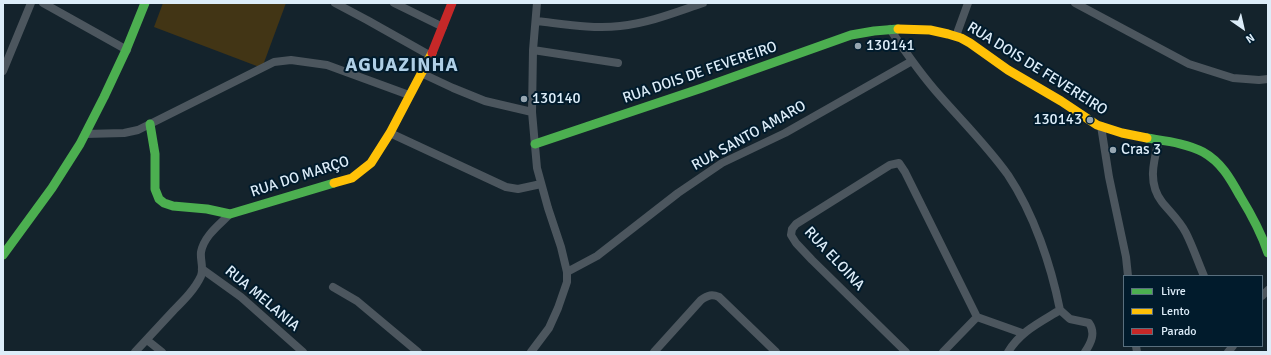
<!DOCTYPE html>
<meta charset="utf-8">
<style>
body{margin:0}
#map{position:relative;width:1271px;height:355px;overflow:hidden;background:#14232c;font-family:Signika,sans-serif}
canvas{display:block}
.frame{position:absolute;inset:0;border:4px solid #ddedf9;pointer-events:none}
.legend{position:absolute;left:1123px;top:275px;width:140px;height:72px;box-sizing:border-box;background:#011b2c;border:1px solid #596f7e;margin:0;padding:5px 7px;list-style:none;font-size:12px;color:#ddedf9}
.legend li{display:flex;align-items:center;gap:8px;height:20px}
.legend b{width:20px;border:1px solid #596f7e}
.north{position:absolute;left:1223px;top:8px;width:40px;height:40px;-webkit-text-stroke:3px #011b2c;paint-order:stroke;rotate:146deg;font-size:11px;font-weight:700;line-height:16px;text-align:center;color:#ddedf9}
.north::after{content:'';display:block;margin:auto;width:14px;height:18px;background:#ddedf9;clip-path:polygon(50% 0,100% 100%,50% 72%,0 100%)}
</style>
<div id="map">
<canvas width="1271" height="355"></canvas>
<div class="frame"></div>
<ul class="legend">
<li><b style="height:5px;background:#4caf50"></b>Livre</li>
<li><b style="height:5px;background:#ffc107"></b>Lento</li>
<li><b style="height:5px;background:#c62828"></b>Parado</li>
</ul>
<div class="north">N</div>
</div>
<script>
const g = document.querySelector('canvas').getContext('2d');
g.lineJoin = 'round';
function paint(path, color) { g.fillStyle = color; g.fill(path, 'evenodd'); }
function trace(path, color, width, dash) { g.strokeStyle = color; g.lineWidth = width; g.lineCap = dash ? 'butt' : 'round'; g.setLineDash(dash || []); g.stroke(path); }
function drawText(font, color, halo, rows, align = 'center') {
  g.font = font + ' Signika,sans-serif'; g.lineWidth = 4; g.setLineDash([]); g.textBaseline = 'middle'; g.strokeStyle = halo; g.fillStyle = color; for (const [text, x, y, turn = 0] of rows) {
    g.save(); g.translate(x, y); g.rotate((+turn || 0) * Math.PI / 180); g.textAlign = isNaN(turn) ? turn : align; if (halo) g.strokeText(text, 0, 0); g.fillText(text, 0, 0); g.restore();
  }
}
paint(new Path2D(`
 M 163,3 L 286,3 L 262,68 L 154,27 Z`), '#423515');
trace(new Path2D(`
 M 43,3 L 127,50
 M 335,3 L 367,20 L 431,56
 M 394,3 L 443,27
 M 1075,3 L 1189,64 L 1233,78 L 1259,80 L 1268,79
 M 536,21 C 564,24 592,29 620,26 C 649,23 676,12 703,3
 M 890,29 C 906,53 922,76 941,97 C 964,123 988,147 1008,175 C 1034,214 1051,265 1060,310
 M 956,36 L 968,3
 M 533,50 L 618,63
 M 3,71 L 31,3
 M 421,73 L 453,88 L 485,101 L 532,112
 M 1101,126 L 1109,177 L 1126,257 L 1128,276
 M 390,133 L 506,187 L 518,189 L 541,184
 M 85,134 L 124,133 L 138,130 L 274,62 L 291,60 L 327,65 L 409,95
 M 1159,140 C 1154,160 1147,183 1162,202 C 1170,212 1180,221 1186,233 C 1193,247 1198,262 1204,276
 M 202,269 L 241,297 L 303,352
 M 567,272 L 597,256 L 678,193 L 722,163 L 785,133 L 912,61
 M 333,287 L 357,301 L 418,352
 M 1262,296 L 1268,290
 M 977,317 L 1022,333
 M 147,340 L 162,352
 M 1136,346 L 1137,352
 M 135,352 C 148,338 161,324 174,310 C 184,300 195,289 201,276 C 204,268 200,260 201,252 C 204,236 219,225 230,214
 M 531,352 L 549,328 L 558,308 L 567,282 L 567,272 L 561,247 L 548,208 L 537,168 L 532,112 L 533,50 L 537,3
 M 654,352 L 701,300 C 708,295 712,294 719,297 L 776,352
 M 906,352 L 812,260 L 796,243 L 791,235 L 792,229 L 796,224 L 890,165 L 899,163 L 905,172 L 977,317
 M 943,352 L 977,317
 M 1008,352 C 1021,331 1039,323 1060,310 L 1070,319 L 1089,323 C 1096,333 1091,343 1085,352
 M 1228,352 L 1233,346`), '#4c565e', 8);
trace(new Path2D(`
 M 150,124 L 155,154 L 155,189 L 159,199 L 164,203 L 173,206 L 207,209 L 230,214 L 334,183
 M 1147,138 C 1165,141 1186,143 1203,152 C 1221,162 1230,178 1240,196 C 1251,214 1261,232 1268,253
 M 535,144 L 702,88 L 851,35 L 874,31 L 898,29
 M 3,255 L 52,188 L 80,144 L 104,97 L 126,50 L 145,3`), '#4caf50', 9);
trace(new Path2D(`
 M 898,29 L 930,30 L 948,34 L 961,38 L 970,43 L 1008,70 L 1061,101 L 1097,125 L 1122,133 L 1147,138
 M 334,183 L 352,178 L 371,163 L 390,133 L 432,53`), '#ffc107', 9);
trace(new Path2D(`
 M 432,53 L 452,3`), '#c62828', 9);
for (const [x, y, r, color] of [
 [858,46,4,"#97a6b1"],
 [524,99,4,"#97a6b1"],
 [1090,120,4,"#97a6b1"],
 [1113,150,4,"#97a6b1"]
]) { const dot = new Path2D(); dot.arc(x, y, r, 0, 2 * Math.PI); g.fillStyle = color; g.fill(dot); trace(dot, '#011b2c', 1.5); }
drawText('15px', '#ddedf9', '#011b2c', [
 ["130141",866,46],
 ["130140",532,99],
 ["130143",1082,120,"right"],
 ["Cras 3",1121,150]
], 'left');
drawText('15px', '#ddedf9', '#011b2c', [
 ["RUA DOIS DE FEVEREIRO",1037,69,32],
 ["RUA DOIS DE FEVEREIRO",700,73,-19],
 ["RUA SANTO AMARO",749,136,-29],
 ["RUA DO MARÇO",300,177,-18],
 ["RUA ELOINA",834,259,47],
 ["RUA MELANIA",262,299,40]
]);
g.letterSpacing = '1px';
drawText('bold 19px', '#afcfe6', '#011b2c', [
 ["AGUAZINHA",402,66]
]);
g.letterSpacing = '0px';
</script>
